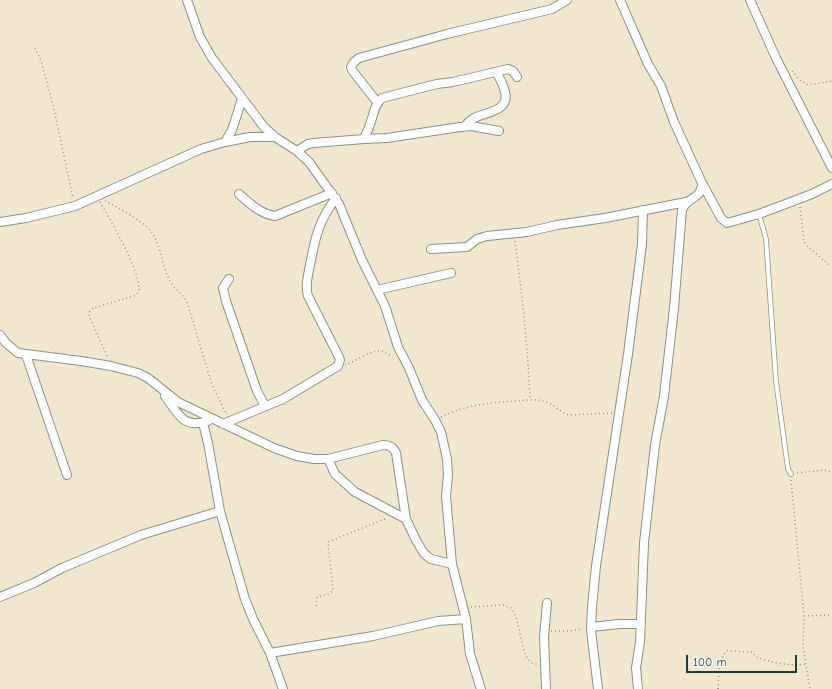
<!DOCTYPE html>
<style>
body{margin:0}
#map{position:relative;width:832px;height:689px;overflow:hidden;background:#f2e6cf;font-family:"Comic Neue",sans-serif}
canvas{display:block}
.scale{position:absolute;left:686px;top:655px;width:111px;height:18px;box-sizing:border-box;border:2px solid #1f3d34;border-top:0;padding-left:5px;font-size:12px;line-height:14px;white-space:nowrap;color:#1f3d34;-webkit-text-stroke:3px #f6f6f2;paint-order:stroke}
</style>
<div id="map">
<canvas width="832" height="689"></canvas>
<div class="scale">100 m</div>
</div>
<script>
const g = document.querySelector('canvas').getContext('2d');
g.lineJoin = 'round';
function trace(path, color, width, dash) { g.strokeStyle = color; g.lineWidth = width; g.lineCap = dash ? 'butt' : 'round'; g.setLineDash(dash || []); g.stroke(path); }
const service = new Path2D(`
 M 759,214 L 766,239 L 776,381 L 788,469 L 791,474`);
const minor = new Path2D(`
 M 187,0 L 200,37 L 212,58 L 264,127 L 275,137 L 297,151 L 309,162 L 339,204 L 362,260 L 385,306 L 398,347 L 409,368 L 422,400 L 435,420 L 441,432 L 447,459 L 448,475 L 446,496 L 452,564 L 466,619 L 470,654 L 481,689
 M 620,0 L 648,64 L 661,86 L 674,122 L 702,183 C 702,200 687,196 682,210 L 674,308 L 664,396 L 655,445 L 644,543 L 640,642 L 636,668 L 638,689
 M 750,0 L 776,58 L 832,168
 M 377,102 L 352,70 L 351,67 L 354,62 L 359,58 L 447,34 L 552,9 L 567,0
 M 464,127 C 467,124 470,120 474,118 C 486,112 510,111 505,92 C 503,84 500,78 496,72
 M 364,139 C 365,135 368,131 369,127 C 374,116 373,106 382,98 L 437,84 L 453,82 L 508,69 L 513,71 L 517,77
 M 225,142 L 250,137 L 275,137
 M 297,151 L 308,144 L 314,143 L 364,139 L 387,138 L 460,127 L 471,126 L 499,131
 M 702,183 L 721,218 L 727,223 L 759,214 L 812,194 L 832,184
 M 239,194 C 250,204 261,214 275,216 L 332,193
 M 0,222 L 26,218 L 75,206 L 201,149 L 225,142 L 232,130 L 242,99
 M 431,249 L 467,247 L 477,239 L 487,236 L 527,232 L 557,225 L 605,218 L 686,202
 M 229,279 L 223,288 L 226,301 L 257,391 L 265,406
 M 377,290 L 451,273
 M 0,335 L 6,343 L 18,353 L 81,361 L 111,366 L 138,373 L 148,378 L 178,402 L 274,448 L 297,456 L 314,459 L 328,459 L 383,445 C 390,445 393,447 396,453 L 406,519 L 416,540 L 423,552 L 427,556 L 431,559 L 452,564
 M 26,355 L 67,475
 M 165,396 C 179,414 182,429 208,421
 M 203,423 L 208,443 L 220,511 L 245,599 L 253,619 L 270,653 L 283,689
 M 223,424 L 283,399 L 338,366 L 340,360 L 339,357 L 308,296 C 305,285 308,276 310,265 C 315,238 319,220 336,198
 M 328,459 L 335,474 L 355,492 L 406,519
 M 0,597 L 34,583 L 62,568 L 141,535 L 220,511
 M 591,627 L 619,624 L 641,624
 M 270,653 L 373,636 L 438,621 L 466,619
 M 546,689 L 544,637 L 547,603
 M 598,689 L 591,630 L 592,607 L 596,566 L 628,354 L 642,244 L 643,210`);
trace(service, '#889282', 5.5);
trace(minor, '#889282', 10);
trace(new Path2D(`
 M 35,48 L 41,61 L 54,109 L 73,198
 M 792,71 L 801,81 L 808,85 L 832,81
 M 105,201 C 116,206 148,224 153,234 C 161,248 162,266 170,281 C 174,289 182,293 187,302 L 212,385 L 227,415
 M 100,202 C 111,221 139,269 139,289 C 139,292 137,294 134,296 L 93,308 L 89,312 L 89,316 L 108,358
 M 800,207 L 804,242 L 809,248 L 831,266
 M 515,241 C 522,294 528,347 530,400
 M 345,365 C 355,362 371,349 382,351 C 386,352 388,355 393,356
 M 441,417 C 466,405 491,402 518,401 C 526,400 535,399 543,401 C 553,403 559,412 569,415 L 612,413
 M 797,473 L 824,470 L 832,472
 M 791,480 L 804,616 L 803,646 L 810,689
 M 316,606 L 317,597 L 328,594 L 333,591 L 328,542 L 387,518
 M 471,607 L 503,605 L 511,608 C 522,619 519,665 537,664
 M 804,616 L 832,615
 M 551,631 L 569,631 L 583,629
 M 718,689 L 719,668 L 724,654 L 727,651 L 751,652 L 753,653 L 756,657 C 769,662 793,667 806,664`), '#889282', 1.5, [1, 3]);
trace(service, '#fff', 4);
trace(minor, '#fff', 8);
</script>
